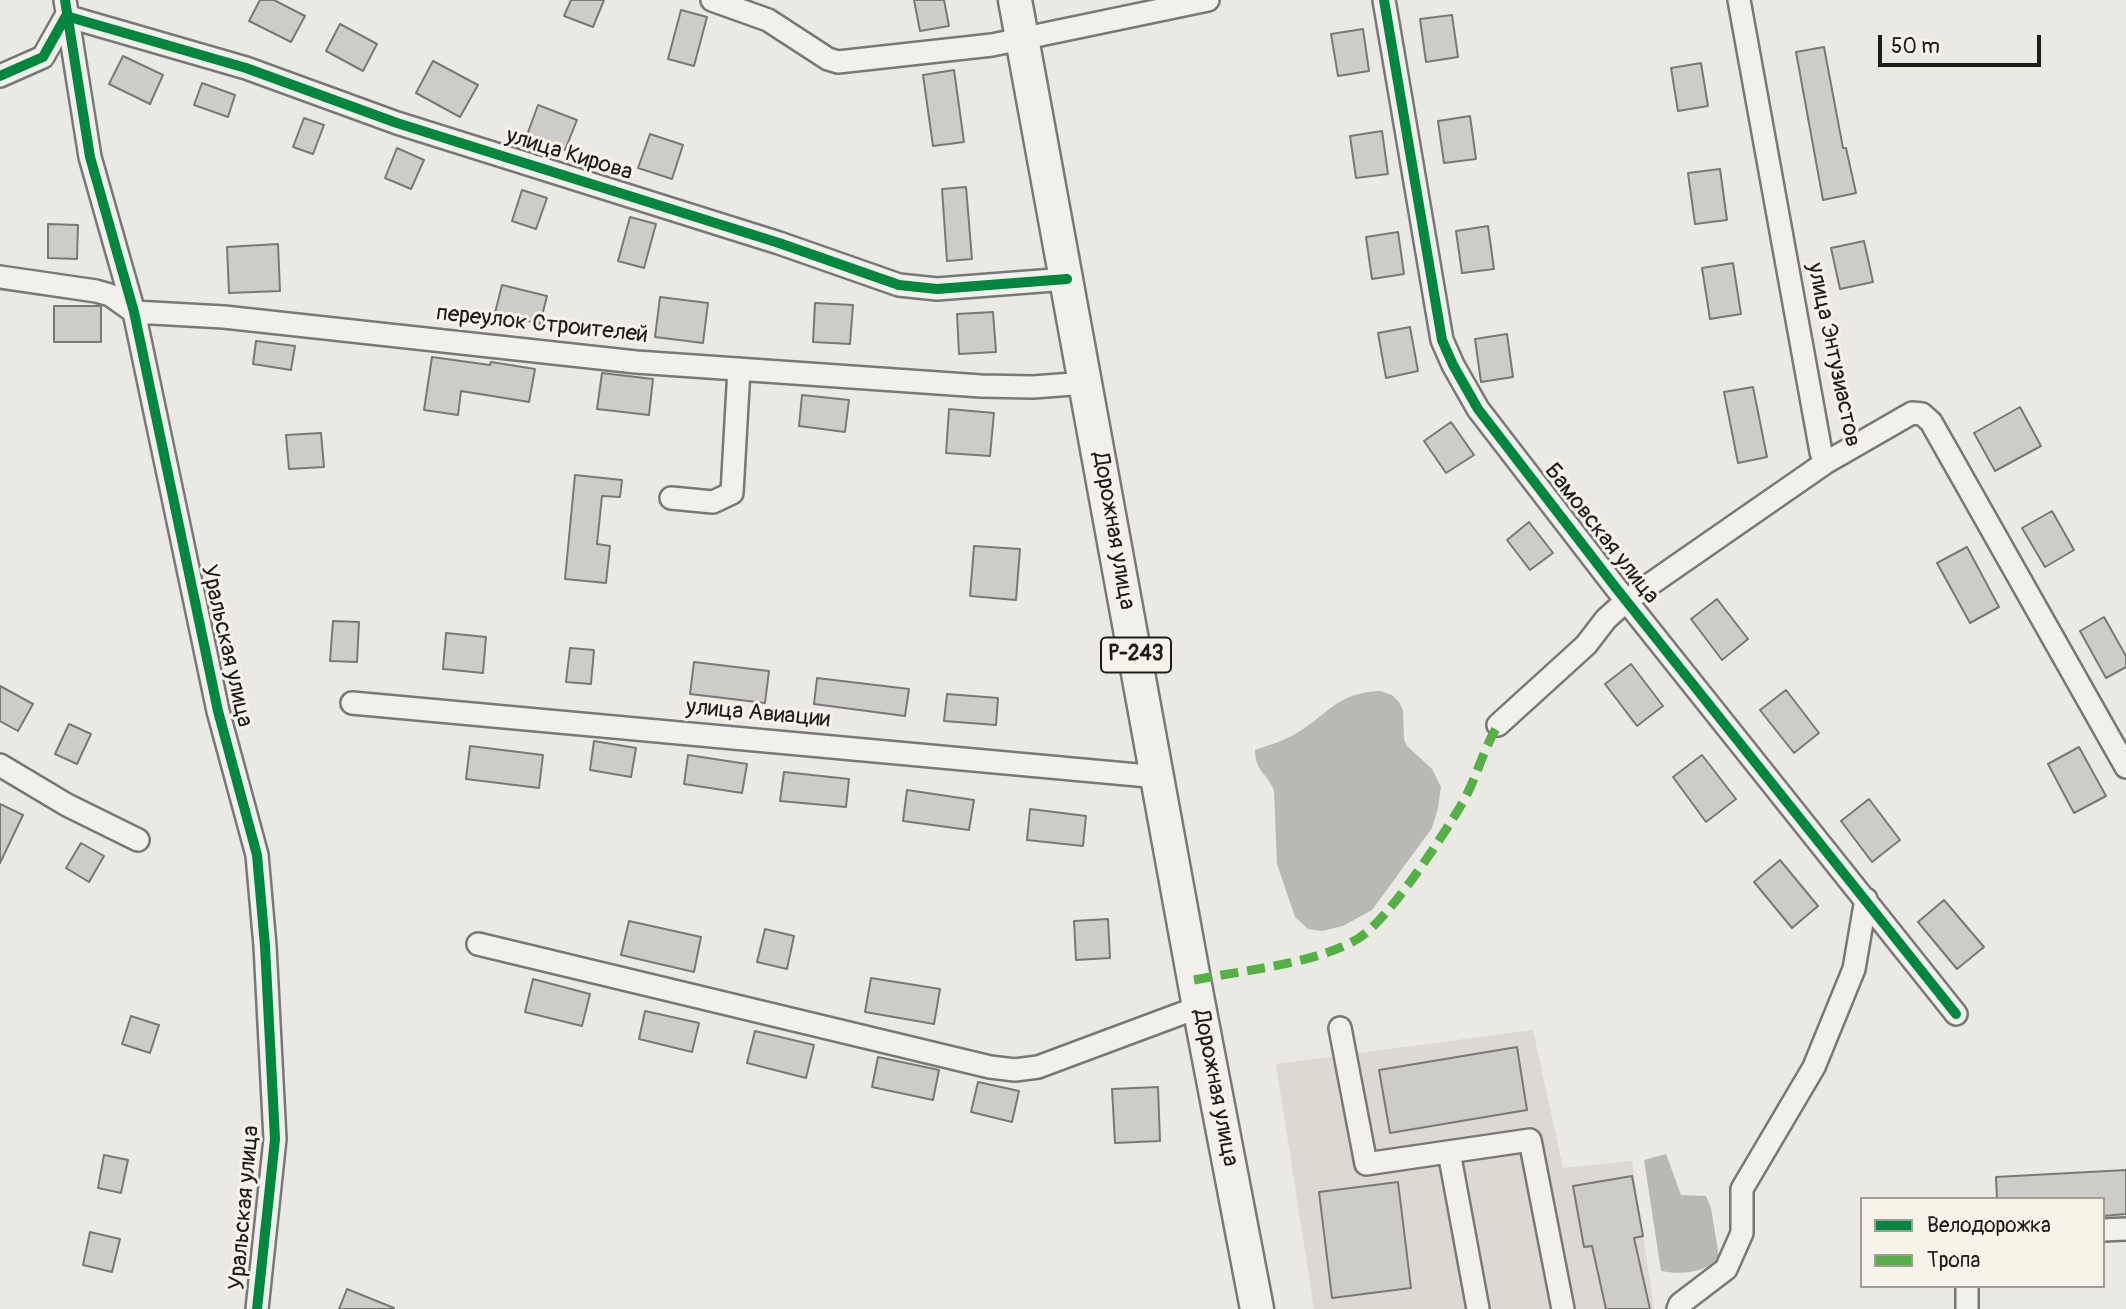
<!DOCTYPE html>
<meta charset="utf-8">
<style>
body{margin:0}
#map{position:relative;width:2126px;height:1309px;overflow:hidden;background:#eae9e4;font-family:Pangolin,sans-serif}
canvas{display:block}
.legend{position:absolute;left:1860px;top:1197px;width:245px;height:91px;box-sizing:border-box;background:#f7f3e8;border:2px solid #9f9d96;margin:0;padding:9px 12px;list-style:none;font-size:21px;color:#1c1c1c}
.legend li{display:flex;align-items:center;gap:14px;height:35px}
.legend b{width:35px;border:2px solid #9f9d96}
.scale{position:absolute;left:1878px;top:35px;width:163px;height:32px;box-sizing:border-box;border:4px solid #1c1c1c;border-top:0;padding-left:9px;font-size:21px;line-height:24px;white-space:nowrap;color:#1c1c1c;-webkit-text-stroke:5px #f7f3e8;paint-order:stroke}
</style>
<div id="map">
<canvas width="2126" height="1309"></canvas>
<ul class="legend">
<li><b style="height:9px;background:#00873e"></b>Велодорожка</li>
<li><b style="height:9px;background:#55b145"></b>Тропа</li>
</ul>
<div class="scale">50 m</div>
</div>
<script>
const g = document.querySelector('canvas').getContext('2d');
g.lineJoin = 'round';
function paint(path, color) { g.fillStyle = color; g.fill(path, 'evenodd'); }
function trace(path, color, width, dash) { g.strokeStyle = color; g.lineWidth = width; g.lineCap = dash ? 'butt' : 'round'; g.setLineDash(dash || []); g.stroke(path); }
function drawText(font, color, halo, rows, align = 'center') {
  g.font = font + ' Pangolin,sans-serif'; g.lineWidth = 6; g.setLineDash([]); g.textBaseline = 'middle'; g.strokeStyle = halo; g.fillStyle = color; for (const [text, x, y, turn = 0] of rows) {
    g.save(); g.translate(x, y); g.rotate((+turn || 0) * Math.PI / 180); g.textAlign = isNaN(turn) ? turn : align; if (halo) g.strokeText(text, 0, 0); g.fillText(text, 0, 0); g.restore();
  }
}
paint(new Path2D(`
 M 1533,1030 L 1563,1168 L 1632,1161 L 1654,1309 L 1314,1309 L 1276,1064 Z`), '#dbd9d2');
paint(new Path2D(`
 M 1380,691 L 1392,695 L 1399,702 L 1403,710 L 1404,739 L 1407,746 L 1432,769 L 1441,787 L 1438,808 L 1432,828 L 1372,910 L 1343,926 L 1322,931 L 1308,929 L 1295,917 L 1277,864 L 1274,791 C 1267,771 1256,775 1255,750 C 1269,745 1284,741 1297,733 C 1330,713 1336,693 1380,691 Z
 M 1666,1154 L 1681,1195 L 1706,1196 L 1711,1208 L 1719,1257 C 1706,1273 1682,1275 1661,1271 L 1644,1160 Z`), '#bab8b2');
const building = new Path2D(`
 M 260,0 L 274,0 L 305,16 L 291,42 L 249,21 Z
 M 571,0 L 604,0 L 593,27 L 564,16 Z
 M 914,0 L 944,0 L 949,26 L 920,31 Z
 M 681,10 L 707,17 L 694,66 L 668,59 Z
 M 1452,15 L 1458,57 L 1426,62 L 1420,19 Z
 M 340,24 L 377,44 L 363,71 L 326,51 Z
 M 1363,29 L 1369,71 L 1338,76 L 1331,34 Z
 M 1824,47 L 1843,148 L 1846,148 L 1856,193 L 1823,200 L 1796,52 Z
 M 123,56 L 163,75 L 150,104 L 109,84 Z
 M 433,61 L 478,85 L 460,117 L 416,93 Z
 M 1701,63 L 1708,106 L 1678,111 L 1671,68 Z
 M 954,70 L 964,142 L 933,146 L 923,75 Z
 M 202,83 L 235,95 L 228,117 L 194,105 Z
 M 538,105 L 577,120 L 565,150 L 527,135 Z
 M 1470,116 L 1476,159 L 1444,163 L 1438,121 Z
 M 304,118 L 324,125 L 313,154 L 293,147 Z
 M 1382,131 L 1388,174 L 1356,178 L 1350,136 Z
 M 650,134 L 683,145 L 672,179 L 638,168 Z
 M 397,148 L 424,160 L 411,189 L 385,178 Z
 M 1720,169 L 1727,220 L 1695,224 L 1688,173 Z
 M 966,187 L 972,259 L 947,261 L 942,189 Z
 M 522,190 L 547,198 L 536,229 L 512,221 Z
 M 630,217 L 656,224 L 644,268 L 618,261 Z
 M 48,224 L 78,225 L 77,259 L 48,258 Z
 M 1488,226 L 1494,269 L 1462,273 L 1456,231 Z
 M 1398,232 L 1404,274 L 1372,279 L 1366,237 Z
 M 1864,241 L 1873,282 L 1840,289 L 1831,248 Z
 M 278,244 L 280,291 L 229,293 L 227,247 Z
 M 1733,263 L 1741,314 L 1710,319 L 1702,268 Z
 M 502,285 L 547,296 L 540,324 L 495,313 Z
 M 660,297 L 708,303 L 703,343 L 655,337 Z
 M 815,303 L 853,305 L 850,344 L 813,342 Z
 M 54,306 L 101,306 L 101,342 L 54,342 Z
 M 993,312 L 996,352 L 959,354 L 957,314 Z
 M 1410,327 L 1418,371 L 1386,378 L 1378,333 Z
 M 1507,334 L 1513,377 L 1481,382 L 1475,339 Z
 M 256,341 L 295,346 L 291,370 L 253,364 Z
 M 432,357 L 490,365 L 491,362 L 535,369 L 529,402 L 461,391 L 458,415 L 424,410 Z
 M 602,373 L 653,379 L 649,415 L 597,409 Z
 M 1753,387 L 1767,457 L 1738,463 L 1724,392 Z
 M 802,395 L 849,400 L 845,432 L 799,426 Z
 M 2020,407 L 2041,446 L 1995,471 L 1974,433 Z
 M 949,409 L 994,413 L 990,456 L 946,453 Z
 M 1451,422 L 1474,455 L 1446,473 L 1424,441 Z
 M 321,433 L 324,467 L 289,469 L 286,435 Z
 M 575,475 L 622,480 L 620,497 L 602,496 L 597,544 L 610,546 L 606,583 L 565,579 Z
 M 2052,511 L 2074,550 L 2045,567 L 2022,528 Z
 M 1529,522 L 1553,553 L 1530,570 L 1507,540 Z
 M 974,546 L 1020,549 L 1016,600 L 970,596 Z
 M 1967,547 L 1999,607 L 1970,623 L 1937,563 Z
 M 1717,599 L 1748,639 L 1722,660 L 1691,619 Z
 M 2104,617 L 2126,656 L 2126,667 L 2106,678 L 2080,631 Z
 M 333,621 L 359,622 L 357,662 L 330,661 Z
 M 446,633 L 486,637 L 483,673 L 443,669 Z
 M 570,648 L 594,650 L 591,684 L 566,682 Z
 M 694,662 L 769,671 L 765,703 L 690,694 Z
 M 1631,664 L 1663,706 L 1637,726 L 1605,684 Z
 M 817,678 L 909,689 L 905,716 L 814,704 Z
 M 0,686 L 33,704 L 18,731 L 0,721 Z
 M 1786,690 L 1819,733 L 1794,753 L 1760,710 Z
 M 947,694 L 998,698 L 996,725 L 944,721 Z
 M 69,724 L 91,734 L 77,764 L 55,754 Z
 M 594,741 L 636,748 L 631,777 L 590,770 Z
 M 470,746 L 543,755 L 539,788 L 466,779 Z
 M 2079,747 L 2106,796 L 2074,813 L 2048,764 Z
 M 688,755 L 747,764 L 742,793 L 684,784 Z
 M 1702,755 L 1736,799 L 1706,822 L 1673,777 Z
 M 784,772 L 849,779 L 846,807 L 780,801 Z
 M 907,790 L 974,800 L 969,830 L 903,821 Z
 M 1869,799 L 1900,840 L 1872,862 L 1841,821 Z
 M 0,804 L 23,815 L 0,863 Z
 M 1030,809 L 1086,816 L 1083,846 L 1027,840 Z
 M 81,843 L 104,856 L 89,882 L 66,868 Z
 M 1780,860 L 1818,906 L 1792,928 L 1754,882 Z
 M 1944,900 L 1984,947 L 1957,969 L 1918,922 Z
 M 1108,919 L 1110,958 L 1076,960 L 1074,921 Z
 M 629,921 L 701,937 L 694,972 L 621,955 Z
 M 765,929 L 794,936 L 787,969 L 757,962 Z
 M 871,978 L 940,989 L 934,1024 L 865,1012 Z
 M 533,979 L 590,994 L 582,1026 L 525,1012 Z
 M 645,1011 L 699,1023 L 692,1052 L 639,1039 Z
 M 131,1016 L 159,1025 L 150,1053 L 122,1044 Z
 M 755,1031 L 814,1045 L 806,1078 L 747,1063 Z
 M 1517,1047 L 1527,1110 L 1390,1133 L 1379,1070 Z
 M 878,1057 L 939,1070 L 933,1100 L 872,1087 Z
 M 978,1082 L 1019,1091 L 1012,1122 L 971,1112 Z
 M 1158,1087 L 1160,1141 L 1115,1143 L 1112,1089 Z
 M 104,1155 L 128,1160 L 121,1193 L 98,1188 Z
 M 2126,1170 L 2126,1214 L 2103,1216 L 2103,1199 L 1997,1199 L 1996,1177 Z
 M 1632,1176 L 1643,1236 L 1634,1238 L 1650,1309 L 1606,1309 L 1592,1246 L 1584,1247 L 1573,1186 Z
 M 1398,1182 L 1411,1288 L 1332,1298 L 1319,1192 Z
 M 90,1232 L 120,1239 L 112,1272 L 83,1265 Z
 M 347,1289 L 394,1308 L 394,1309 L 339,1309 Z`);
paint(building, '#cdccc9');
trace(building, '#797876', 2);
const minor = new Path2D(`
 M 65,0 L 90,157 L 134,312 L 218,711 L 257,855 L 265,946 L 275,1139 L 257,1309
 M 712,0 L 768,20 L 828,59 L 838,62 L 992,45 L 1208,0
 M 1384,0 L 1442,340 L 1453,365 L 1478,409 L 1616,588 L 1956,1014
 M 1739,0 L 1821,452 L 1825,463 L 1912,413 L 1922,414 L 1931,422 L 2126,767
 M 0,76 L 43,57 L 66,16 L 246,68 L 397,123 L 779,243 L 899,285 L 937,289 L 1067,279
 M 0,277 L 96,291 L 110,295 L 134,312 L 224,317 L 636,362 L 981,386 L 1033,387 L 1086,383
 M 671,498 L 713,502 L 732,493 L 739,369
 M 352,703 L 1159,777
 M 1498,725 L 1586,645 L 1606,619 L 1626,601 L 1825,463
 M 0,765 L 67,805 L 138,840
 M 478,944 L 990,1067 L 1015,1070 L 1038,1067 L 1199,1007
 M 1340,1028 L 1366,1164 L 1530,1140 L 1563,1309
 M 1449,1152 L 1478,1309
 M 2103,1230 L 2126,1229
 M 1967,1286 L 1967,1309
 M 1678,1309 L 1680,1304 L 1726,1269 L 1742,1233 L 1742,1189 L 1814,1067 L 1854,969 L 1866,899`);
const highway = new Path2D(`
 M 1015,0 L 1197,996 L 1257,1309`);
trace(minor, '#797876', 26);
trace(highway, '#797876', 37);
trace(minor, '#f1f0ec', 21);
trace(highway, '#f1f0ec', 32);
trace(new Path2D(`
 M 1194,980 C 1244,970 1317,964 1359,938 C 1388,920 1441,839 1460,807 C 1476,781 1482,751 1498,725`), '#55b145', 9, [18, 9]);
trace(new Path2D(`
 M 65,0 L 90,157 L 134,312 L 218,711 L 257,855 L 265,946 L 275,1139 L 257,1309
 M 1384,0 L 1442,340 L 1453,365 L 1478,409 L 1616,588 L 1956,1014
 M 0,76 L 43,57 L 66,16 L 246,68 L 397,123 L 779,243 L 899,285 L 937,289 L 1067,279`), '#00873e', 10);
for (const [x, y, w] of [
 [1136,655,70]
]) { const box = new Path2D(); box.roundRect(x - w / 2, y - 17.5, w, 35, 5); g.fillStyle = '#f7f3e8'; g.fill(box); trace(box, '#1c1c1c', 2); }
drawText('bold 21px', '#1c1c1c', null, [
 ["Р-243",1136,655]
]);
drawText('23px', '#1c1c1c', '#f7f3e8', [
 ["улица Кирова",569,155,17],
 ["переулок Строителей",542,325,6],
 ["улица Энтузиастов",1833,355,78],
 ["Дорожная улица",1113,531,80],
 ["Бамовская улица",1601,534,52],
 ["Уральская улица",226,646,77],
 ["улица Авиации",758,714,5],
 ["Дорожная улица",1215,1088,79],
 ["Уральская улица",245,1208,-85]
]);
</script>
